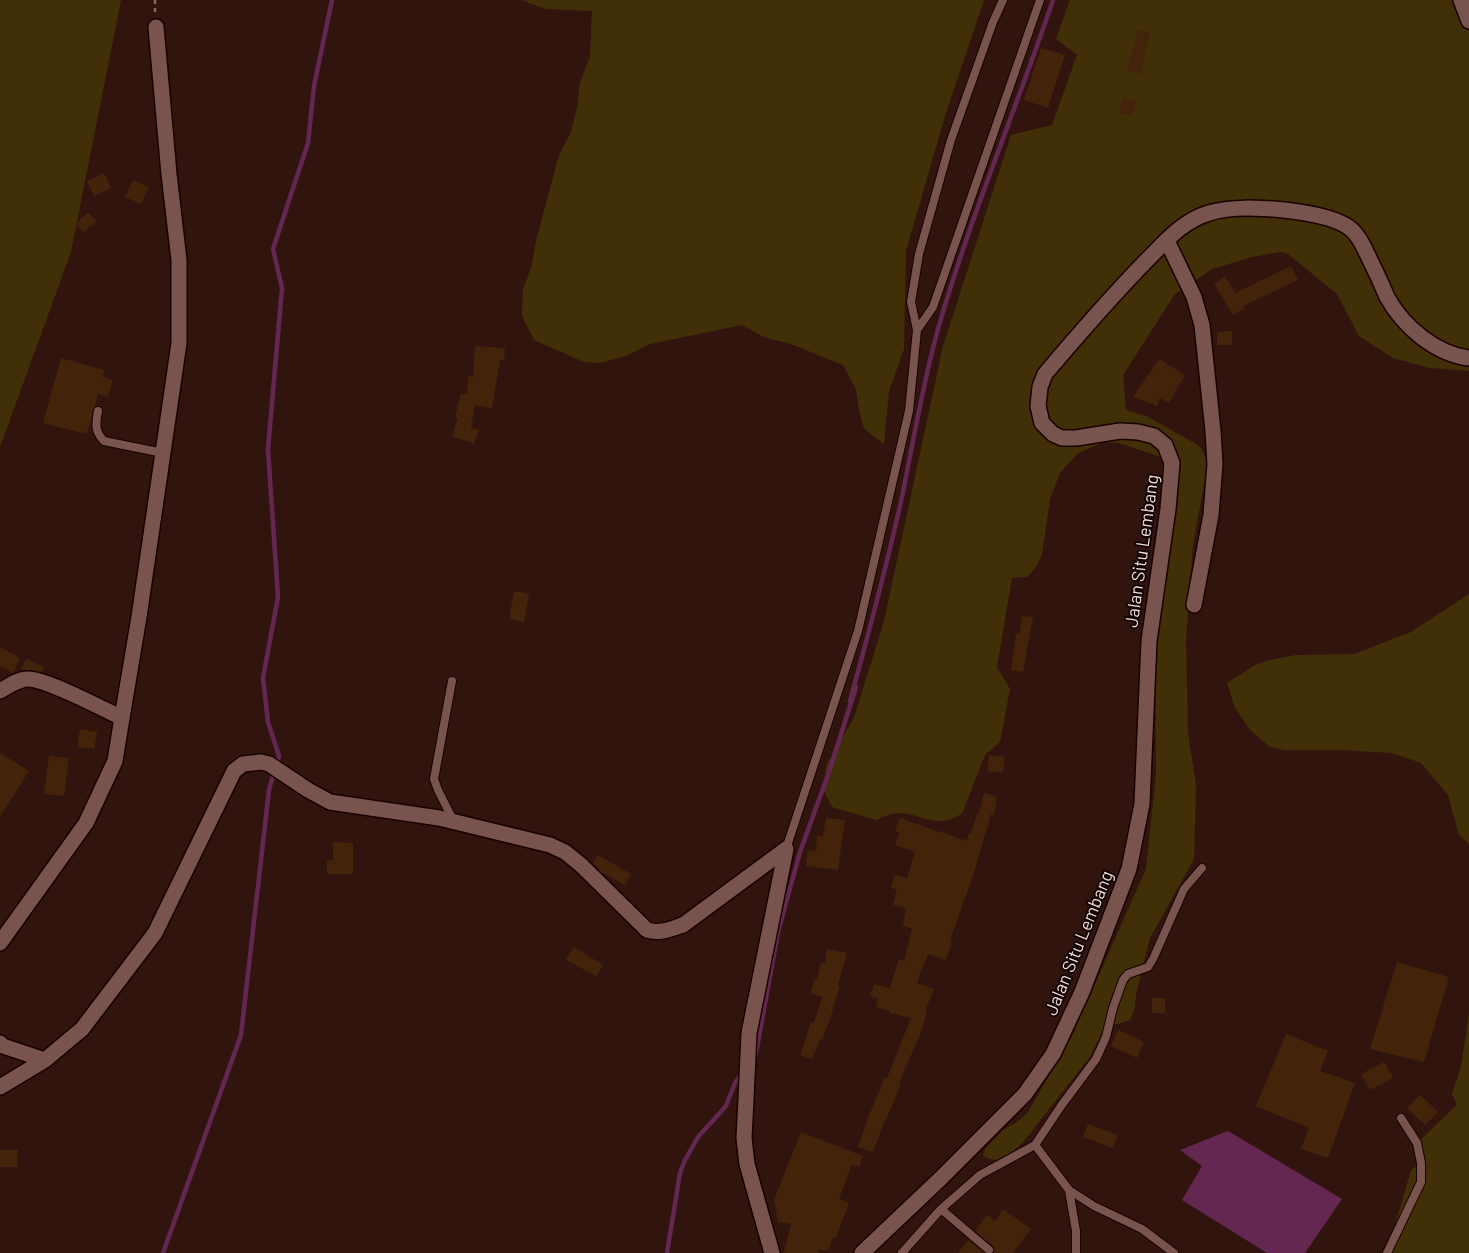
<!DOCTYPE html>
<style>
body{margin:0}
canvas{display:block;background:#32140f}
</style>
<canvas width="1469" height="1253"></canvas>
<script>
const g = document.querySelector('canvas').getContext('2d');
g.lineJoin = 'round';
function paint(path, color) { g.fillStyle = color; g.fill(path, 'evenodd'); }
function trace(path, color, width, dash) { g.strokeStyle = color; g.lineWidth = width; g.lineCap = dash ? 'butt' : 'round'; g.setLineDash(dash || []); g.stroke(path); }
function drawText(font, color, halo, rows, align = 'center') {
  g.font = font + ' Barlow,sans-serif'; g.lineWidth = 4; g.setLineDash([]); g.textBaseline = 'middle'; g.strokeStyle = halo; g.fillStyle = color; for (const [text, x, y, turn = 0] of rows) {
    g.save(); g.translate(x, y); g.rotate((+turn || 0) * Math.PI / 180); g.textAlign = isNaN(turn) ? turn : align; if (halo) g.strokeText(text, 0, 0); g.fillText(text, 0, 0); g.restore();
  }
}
paint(new Path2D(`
 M 0,0 L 121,0 L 71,252 L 0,447 Z
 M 521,0 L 984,0 L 945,116 L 906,251 L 904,349 L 889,391 L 884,444 L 873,436 L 864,428 L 860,415 L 856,389 L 843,365 L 791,344 L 764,337 L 742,325 L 650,344 L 626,356 L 600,363 L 584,362 L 534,340 L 522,316 L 523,289 L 532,265 L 536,241 L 559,155 L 571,132 L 577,107 L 580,82 L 590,57 L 592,11 L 546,9 Z
 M 1070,0 L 1469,0 L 1469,371 L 1430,368 L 1393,358 L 1359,336 L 1337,294 L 1288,254 L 1281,252 L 1252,257 L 1212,269 L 1175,294 L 1123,375 L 1126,410 L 1146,416 L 1196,444 L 1201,448 L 1208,463 L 1193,545 L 1186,639 L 1188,733 L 1196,786 L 1194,859 L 1150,938 L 1136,994 L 1135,1008 L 1130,1020 L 1104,1028 L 1090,1057 L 1024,1141 C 1013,1152 997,1168 983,1155 L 985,1149 L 1003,1130 L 1016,1123 L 1028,1112 L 1072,1036 L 1146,869 L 1156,774 L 1155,668 L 1157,618 L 1177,473 L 1158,456 L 1119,443 L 1104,442 L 1078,453 L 1060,473 L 1050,499 L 1042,555 L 1036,567 L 1027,577 L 1012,578 L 997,667 L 1010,689 L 1000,742 L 985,755 L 962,814 C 955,817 946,822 939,821 C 910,818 907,805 876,820 L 832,807 L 824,791 L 826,765 L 854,718 L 884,621 L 943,346 L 1011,135 L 1052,125 L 1077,55 L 1056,39 Z
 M 1469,594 L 1469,844 L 1459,835 L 1448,795 L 1421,763 L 1392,753 L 1342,750 L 1285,750 L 1270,747 L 1250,730 L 1235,708 L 1227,683 L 1257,664 L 1271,660 L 1296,655 L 1354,654 L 1411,632 Z
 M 1469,1013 L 1469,1253 L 1387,1253 L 1411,1170 L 1421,1163 L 1417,1143 L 1457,1105 L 1452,1094 L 1461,1067 Z`), '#412f07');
paint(new Path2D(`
 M 1228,1131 L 1342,1199 L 1305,1253 L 1267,1253 L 1182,1200 L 1202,1166 L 1180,1150 Z`), '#632752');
trace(new Path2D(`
 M 277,765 L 279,756 L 268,722 L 263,678 L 278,597 L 268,449 L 282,288 L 273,249 L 308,143 L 314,86 L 332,0
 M 752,1058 L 756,1053 L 778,932 L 800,852 L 829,772 L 856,687 L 850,701 C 869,632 888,562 903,492 C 914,437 923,383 938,329 C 970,217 1016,110 1053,0
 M 163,1253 L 241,1035 L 269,790 L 274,772
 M 667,1253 L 680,1173 L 685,1160 L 698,1137 L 726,1106 L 735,1083 L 742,1073`), '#632752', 4.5);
paint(new Path2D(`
 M 1138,30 L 1150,33 L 1141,74 L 1127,70 Z
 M 1041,48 L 1065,55 L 1048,108 L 1024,100 Z
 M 1123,98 L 1136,101 L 1132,116 L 1119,113 Z
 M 104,173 L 111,188 L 94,196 L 87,181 Z
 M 133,180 L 149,187 L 141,204 L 125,197 Z
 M 88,212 L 97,221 L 83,232 L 76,224 Z
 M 1291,266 L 1298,280 L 1243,306 L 1245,308 L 1233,315 L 1214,284 L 1225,276 L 1235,293 Z
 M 1232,331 L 1232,345 L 1217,345 L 1217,332 Z
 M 475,346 L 505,348 L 504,360 L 500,360 L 492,408 L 475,405 L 471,427 L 479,430 L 474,444 L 452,436 L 458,418 L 455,417 L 461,394 L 467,395 L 468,376 L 473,377 Z
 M 61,358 L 104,370 L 103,377 L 113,380 L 108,397 L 98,394 L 87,434 L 43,423 Z
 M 1159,359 L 1185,375 L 1169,403 L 1160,398 L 1157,406 L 1133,397 Z
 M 514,591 L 529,594 L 524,622 L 509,619 Z
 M 1022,616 L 1033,617 L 1023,672 L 1011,670 L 1016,634 L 1020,634 Z
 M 0,647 L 20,658 L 13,673 L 0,666 Z
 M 26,659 L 44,667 L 41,672 L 21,669 Z
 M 80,729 L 97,732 L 94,749 L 77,747 Z
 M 0,753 L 29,771 L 0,817 Z
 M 989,755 L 1005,757 L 1003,773 L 987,771 Z
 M 49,756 L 69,758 L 64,796 L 44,794 Z
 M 984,793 L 997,796 L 994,815 L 991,814 L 973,876 L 950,940 L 952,940 L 946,960 L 928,954 L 925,963 L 924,962 L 917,983 L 934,989 L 925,1011 L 927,1012 L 921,1032 L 899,1083 L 901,1084 L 886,1120 L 885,1119 L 873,1152 L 858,1147 L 868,1118 L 885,1077 L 887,1078 L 911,1018 L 890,1013 L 890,1011 L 876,1007 L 878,998 L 870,996 L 874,984 L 890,988 L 899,959 L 904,961 L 912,928 L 903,926 L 906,908 L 893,905 L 897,889 L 891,888 L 894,875 L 907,878 L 915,852 L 895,845 L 900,833 L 895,831 L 900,818 L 939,832 L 939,831 L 967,841 L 969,834 L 971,834 L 977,814 L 979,814 Z
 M 826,818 L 845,820 L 838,870 L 806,866 L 808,850 L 816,851 L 817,836 L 823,836 Z
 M 333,842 L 353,843 L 353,874 L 327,874 L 327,860 L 333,860 Z
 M 598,855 L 631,874 L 625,885 L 601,872 L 593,863 Z
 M 574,947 L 603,965 L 596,976 L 566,960 Z
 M 827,949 L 847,953 L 838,985 L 840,986 L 829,1022 L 822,1039 L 820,1039 L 812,1059 L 800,1055 L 811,1022 L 814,1023 L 822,997 L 810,993 L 815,979 L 817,980 L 821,963 L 825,963 Z
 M 1397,962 L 1449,977 L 1424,1062 L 1370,1049 Z
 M 1152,998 L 1165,998 L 1165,1013 L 1152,1013 Z
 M 1118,1030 L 1144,1042 L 1137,1058 L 1111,1046 Z
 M 1286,1034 L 1328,1051 L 1320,1071 L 1355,1083 L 1328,1158 L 1301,1149 L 1309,1128 L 1256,1106 Z
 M 1384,1062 L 1393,1078 L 1370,1090 L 1361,1074 Z
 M 1420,1095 L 1438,1112 L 1425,1125 L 1407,1108 Z
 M 1088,1124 L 1118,1135 L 1113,1148 L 1083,1137 Z
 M 801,1132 L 863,1156 L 859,1167 L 852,1164 L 839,1199 L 849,1203 L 836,1238 L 833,1237 L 828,1251 L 819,1249 L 818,1253 L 784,1253 L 791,1224 L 778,1222 L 774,1200 Z
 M 0,1150 L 18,1150 L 17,1167 L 0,1167 Z
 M 1003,1209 L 1031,1229 L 1013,1253 L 994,1253 L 993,1246 L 975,1231 L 987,1215 L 995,1221 Z
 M 968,1240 L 984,1253 L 958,1253 Z`), '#432309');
const lane = new Path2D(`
 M 917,330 L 933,307 L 1040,0
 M 98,411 C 96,423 94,431 104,441 L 163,453
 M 452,681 L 434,779 L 438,790 L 453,820
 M 786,849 L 858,631 L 909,411 L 917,330 L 911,302 L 919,254 L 951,140 L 993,22 L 1003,0
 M 1035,1145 L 1061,1106 L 1096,1059 L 1106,1037 L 1113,1008 L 1123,980 L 1128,974 L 1148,967 L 1153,959 L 1184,889 L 1202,868
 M 1069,1190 L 1076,1231 L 1076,1253
 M 941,1209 L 989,1250
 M 902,1253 L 941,1209 L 980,1175 L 1035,1145 L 1069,1190 L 1094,1206 L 1142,1229 L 1174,1253
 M 1387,1253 L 1421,1182 L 1421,1163 L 1417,1143 L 1401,1118`);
const street = new Path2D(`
 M 1461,0 L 1469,21
 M 1167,241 L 1194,297 L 1202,325 L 1213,431 L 1215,464 L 1211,515 L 1194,605
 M 0,691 C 9,686 18,679 28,679 C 47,679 103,709 122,718
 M 0,943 L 86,823 L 115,761 L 122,718 L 139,617 L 179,343 L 179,260 L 169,174 L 156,27
 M 0,1043 L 3,1046 L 45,1060
 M 0,1087 L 45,1060 L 82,1029 L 155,933 L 234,771 L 243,764 L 261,762 L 269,764 L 308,790 L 330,802 L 439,818 L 550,845 L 565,852 L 581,865 L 647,930 C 660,934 670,929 683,925 L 786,849
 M 772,1253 L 747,1164 L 744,1138 L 746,1099 L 749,1033 L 786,849
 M 862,1253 L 940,1179 L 1025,1094 L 1053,1054 L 1082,992 L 1129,869 L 1142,804 L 1149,641 L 1168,509 L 1172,463 L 1165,445 L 1154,436 L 1138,432 L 1120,431 L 1076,438 L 1062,438 L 1053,434 L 1042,423 L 1038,406 L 1040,387 L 1045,374 C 1078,335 1111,297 1146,261 C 1165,242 1182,221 1209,213 C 1232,206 1259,208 1284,210 C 1302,212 1338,217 1352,230 C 1361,238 1366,252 1371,262 C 1377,274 1382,285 1387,297 C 1403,326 1435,354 1469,358`);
trace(lane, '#180100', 10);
trace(street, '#180100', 18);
trace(new Path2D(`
 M 155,0 L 155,13`), '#826863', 2.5, [4, 4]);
trace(lane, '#79544e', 8);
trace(street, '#79544e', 15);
drawText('18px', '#f2dcd8', '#110504', [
 ["Jalan Situ Lembang",1142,551,-82],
 ["Jalan Situ Lembang",1079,943,-68]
]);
</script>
